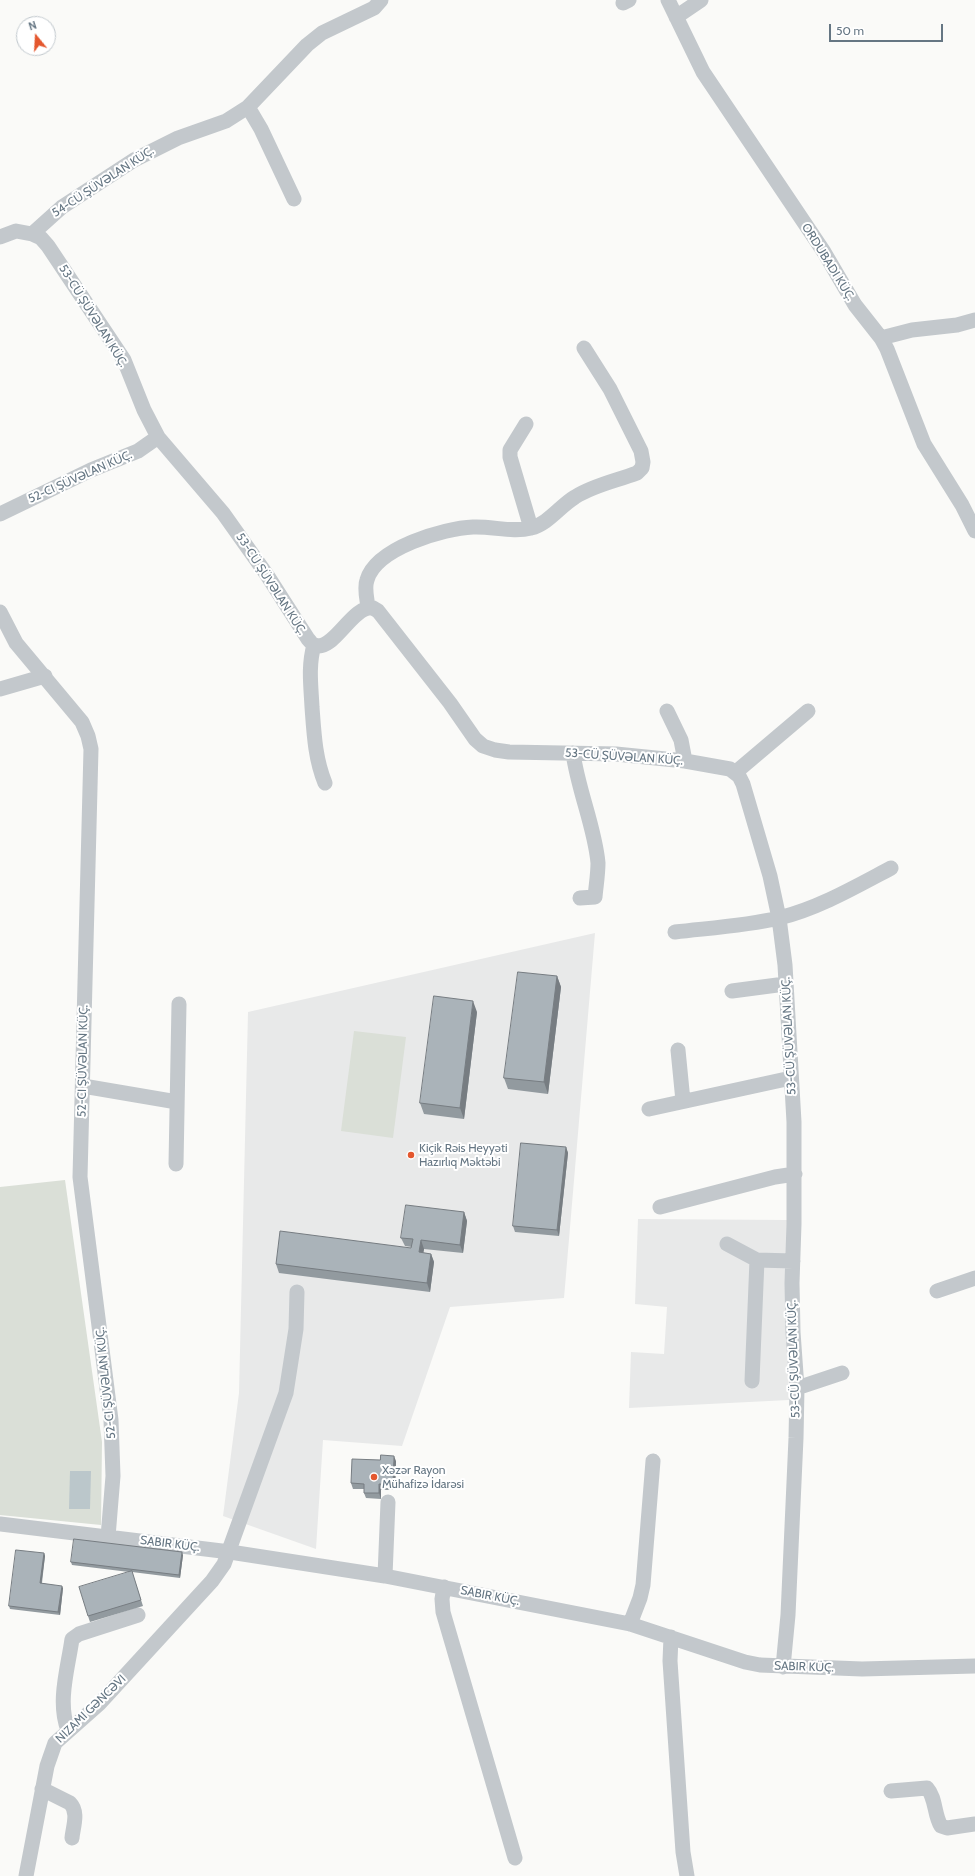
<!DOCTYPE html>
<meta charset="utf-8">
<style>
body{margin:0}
#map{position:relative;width:975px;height:1876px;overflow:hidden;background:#fafaf8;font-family:Cabin,sans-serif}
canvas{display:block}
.north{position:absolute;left:16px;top:16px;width:40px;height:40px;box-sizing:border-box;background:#fff;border:1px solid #c1c8cd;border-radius:50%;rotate:342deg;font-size:11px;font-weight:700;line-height:16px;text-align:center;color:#657683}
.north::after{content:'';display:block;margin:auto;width:14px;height:18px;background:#e4572e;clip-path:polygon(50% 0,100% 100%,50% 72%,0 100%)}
.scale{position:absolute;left:829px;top:24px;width:114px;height:18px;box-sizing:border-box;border:2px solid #657683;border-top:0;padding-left:5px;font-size:12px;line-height:14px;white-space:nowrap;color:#657683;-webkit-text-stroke:3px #fff;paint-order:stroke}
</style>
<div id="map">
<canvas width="975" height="1876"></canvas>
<div class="north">N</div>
<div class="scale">50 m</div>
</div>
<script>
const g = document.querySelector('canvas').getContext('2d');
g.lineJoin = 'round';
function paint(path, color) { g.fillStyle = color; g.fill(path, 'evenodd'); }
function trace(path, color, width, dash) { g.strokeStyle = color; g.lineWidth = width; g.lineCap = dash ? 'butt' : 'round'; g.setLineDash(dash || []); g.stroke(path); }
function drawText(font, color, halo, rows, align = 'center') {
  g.font = font + ' Cabin,sans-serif'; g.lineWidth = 4; g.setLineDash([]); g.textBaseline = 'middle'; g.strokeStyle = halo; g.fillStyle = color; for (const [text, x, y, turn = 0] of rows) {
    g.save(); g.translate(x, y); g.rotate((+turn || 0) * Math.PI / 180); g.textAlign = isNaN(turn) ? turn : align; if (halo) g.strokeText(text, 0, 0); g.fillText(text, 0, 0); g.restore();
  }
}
paint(new Path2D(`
 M 595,933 L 564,1298 L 450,1307 L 402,1446 L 323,1440 L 316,1549 L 223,1516 L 239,1393 L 248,1012 Z
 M 638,1219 L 787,1220 L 786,1271 L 789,1400 L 629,1408 L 631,1352 L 664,1354 L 667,1307 L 635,1304 Z`), '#e8e9e9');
paint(new Path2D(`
 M 354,1031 L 406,1037 L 393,1138 L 341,1131 Z
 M 65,1180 L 102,1442 L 101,1525 L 0,1515 L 0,1187 Z`), '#dadfd7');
paint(new Path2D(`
 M 70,1471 L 91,1471 L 90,1509 L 69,1509 Z`), '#bbc7cb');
trace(new Path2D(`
 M 668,0 L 703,72 L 824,252 L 855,305 L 881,338 L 887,349 L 924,444 L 962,505 L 975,531
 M 623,3 L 629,0
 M 676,17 L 701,0
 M 248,107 L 261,129 L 294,199
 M 32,234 L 41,238 L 48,246 L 124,360 L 144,410 L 158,437 L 223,513 L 267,575 L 308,639 C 310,641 312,645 315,645 C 333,653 352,605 373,608 L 378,611 L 450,703 L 475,739 L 483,746 L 495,750 L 509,752 L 616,754 L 685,761 L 730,769 L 739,776 L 743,784 L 770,876 L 779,918 L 785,965 L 794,1122 L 794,1224 L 792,1283 L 793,1332 L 797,1388 L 796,1438 L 788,1615 L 783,1667
 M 0,237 L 16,231 L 32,234 L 62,207 L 134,160 L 178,138 L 226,121 L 248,107 L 307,45 L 322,33 L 374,8 L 381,0
 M 881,338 L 912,330 L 957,325 L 975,320
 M 526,424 L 510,450 L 510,457 L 531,528
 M 0,514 L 91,470 L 138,451 L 158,437
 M 368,607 C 367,599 364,588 367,580 C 376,548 444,528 473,527 C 492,526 513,533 531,528 C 548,524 560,506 575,497 C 594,485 616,481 637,473 L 642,468 L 643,462 L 641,451 L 610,389 L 584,348
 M 0,612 L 16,643 L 82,722 L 88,736 L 91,749 L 80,1177 L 111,1420 L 113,1476 L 108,1537
 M 314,645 C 308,666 311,686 312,707 C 314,734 315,758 325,783
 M 0,689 L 45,676
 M 667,711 L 681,740 L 685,761
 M 573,753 C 578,790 595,828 598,863 C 598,874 596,886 595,897 L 580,898
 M 736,772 L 808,711
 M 675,932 C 709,928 745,926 779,918 C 819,908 855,887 891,868
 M 732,991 L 785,984
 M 678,1050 L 683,1101
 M 83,1086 L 177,1102
 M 649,1109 L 791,1078
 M 176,1164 L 179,1004
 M 660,1207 L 775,1177 L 795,1174
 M 727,1244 L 757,1260
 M 937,1291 L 975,1278
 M 752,1381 L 757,1260 L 793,1261
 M 797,1388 L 842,1373
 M 0,1524 L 230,1552 L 385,1576 L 630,1624 L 745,1662 L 760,1665 L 862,1669 L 975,1666
 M 385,1576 L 388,1502
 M 444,1587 L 442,1599 L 443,1612 L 515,1858
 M 630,1624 L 640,1598 L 643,1585 L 653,1461
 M 671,1637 L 670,1661 L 683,1852 L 687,1876
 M 68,1730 C 57,1702 68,1668 72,1639 L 79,1634 L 138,1615
 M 42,1789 L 70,1803 C 79,1812 73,1827 72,1838
 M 891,1791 L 927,1788 C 936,1798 934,1815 941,1826 L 947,1828 L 975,1824
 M 26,1876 L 47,1766 L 55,1743 L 99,1704 L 212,1581 L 224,1564 L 286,1393 L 296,1329 L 297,1292`), '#c3c8cc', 15);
paint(new Path2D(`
 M 557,976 L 561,987 L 548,1094 L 508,1089 L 504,1078 Z
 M 477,1012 L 464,1119 L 424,1114 L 420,1103 Z
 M 566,1147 L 568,1153 L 559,1236 L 515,1232 L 513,1226 Z
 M 464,1212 L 467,1221 L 463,1253 L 424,1249 L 423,1253 L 431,1254 L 434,1262 L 430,1292 L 279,1273 L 276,1264 L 411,1248 L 412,1247 L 405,1246 L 401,1238 Z
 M 396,1461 L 395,1490 L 381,1490 L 381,1499 L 366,1498 L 364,1493 L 364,1489 L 353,1489 L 351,1483 Z
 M 44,1553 L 45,1556 L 42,1583 L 63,1588 L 60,1615 L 10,1609 L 9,1606 Z
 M 183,1555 L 180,1578 L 132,1572 L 143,1606 L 90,1622 L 88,1616 L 129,1572 L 72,1565 L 71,1562 Z`), '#929a9f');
paint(new Path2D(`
 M 557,976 L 561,987 L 548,1094 L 544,1082 Z
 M 473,1001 L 477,1012 L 464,1119 L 460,1108 Z
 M 566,1147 L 568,1153 L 559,1236 L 557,1230 Z
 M 464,1212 L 467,1221 L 463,1253 L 460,1245 Z
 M 421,1240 L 424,1249 L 422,1261 L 419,1252 Z
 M 431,1254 L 434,1262 L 430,1292 L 427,1283 Z
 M 394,1456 L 396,1461 L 395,1490 L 393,1485 Z
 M 379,1484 L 381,1490 L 381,1499 L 379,1493 Z
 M 182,1552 L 183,1555 L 180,1578 L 179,1575 Z
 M 44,1553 L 45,1556 L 41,1586 L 40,1583 Z
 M 62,1586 L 63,1588 L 60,1615 L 58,1612 Z`), '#777d82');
const building = new Path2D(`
 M 518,972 L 557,976 L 544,1082 L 504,1078 Z
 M 434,996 L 473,1001 L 460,1108 L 420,1103 Z
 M 521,1143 L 566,1147 L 557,1230 L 513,1226 Z
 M 406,1205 L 464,1212 L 460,1245 L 421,1240 L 419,1252 L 431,1254 L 427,1283 L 276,1264 L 280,1231 L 411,1248 L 413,1239 L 401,1238 Z
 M 381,1455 L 394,1456 L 393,1485 L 379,1484 L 379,1493 L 364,1493 L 364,1484 L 351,1483 L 352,1459 L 380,1460 Z
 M 74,1539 L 182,1552 L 179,1575 L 71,1562 Z
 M 16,1550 L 44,1553 L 40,1583 L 62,1586 L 58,1612 L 9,1606 Z
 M 132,1571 L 141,1600 L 88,1616 L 79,1587 Z`);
paint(building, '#aab3b9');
trace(building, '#777d82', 1);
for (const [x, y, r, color] of [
 [411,1155,4,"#e4572e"],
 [374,1477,4,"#e4572e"]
]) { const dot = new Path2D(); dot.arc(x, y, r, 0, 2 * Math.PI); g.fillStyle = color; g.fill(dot); trace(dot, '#fff', 1.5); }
drawText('12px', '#657683', '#fff', [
 ["54-CÜ ŞÜVƏLAN KÜÇ.",103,182,-33],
 ["ORDUBADI KÜÇ.",828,262,58],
 ["53-CÜ ŞÜVƏLAN KÜÇ.",93,316,58],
 ["52-CI ŞÜVƏLAN KÜÇ.",80,477,-24],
 ["53-CÜ ŞÜVƏLAN KÜÇ.",271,584,57],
 ["53-CÜ ŞÜVƏLAN KÜÇ.",624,757,4],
 ["53-CÜ ŞÜVƏLAN KÜÇ.",789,1036,-93],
 ["52-CI ŞÜVƏLAN KÜÇ.",83,1061,-89],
 ["53-CÜ ŞÜVƏLAN KÜÇ.",794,1359,-92],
 ["52-CI ŞÜVƏLAN KÜÇ.",106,1383,-96],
 ["SABIR KÜÇ.",170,1544,7],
 ["SABIR KÜÇ.",490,1596,11],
 ["SABIR KÜÇ.",804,1667,2],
 ["NIZAMI GƏNCƏVI",91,1709,-44]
]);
drawText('12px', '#657683', '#fff', [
 ["Kiçik Rəis Heyyəti",419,1148],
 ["Hazırlıq Məktəbi",419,1162],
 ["Xəzər Rayon",382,1470],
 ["Mühafizə İdarəsi",382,1484]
], 'left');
</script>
